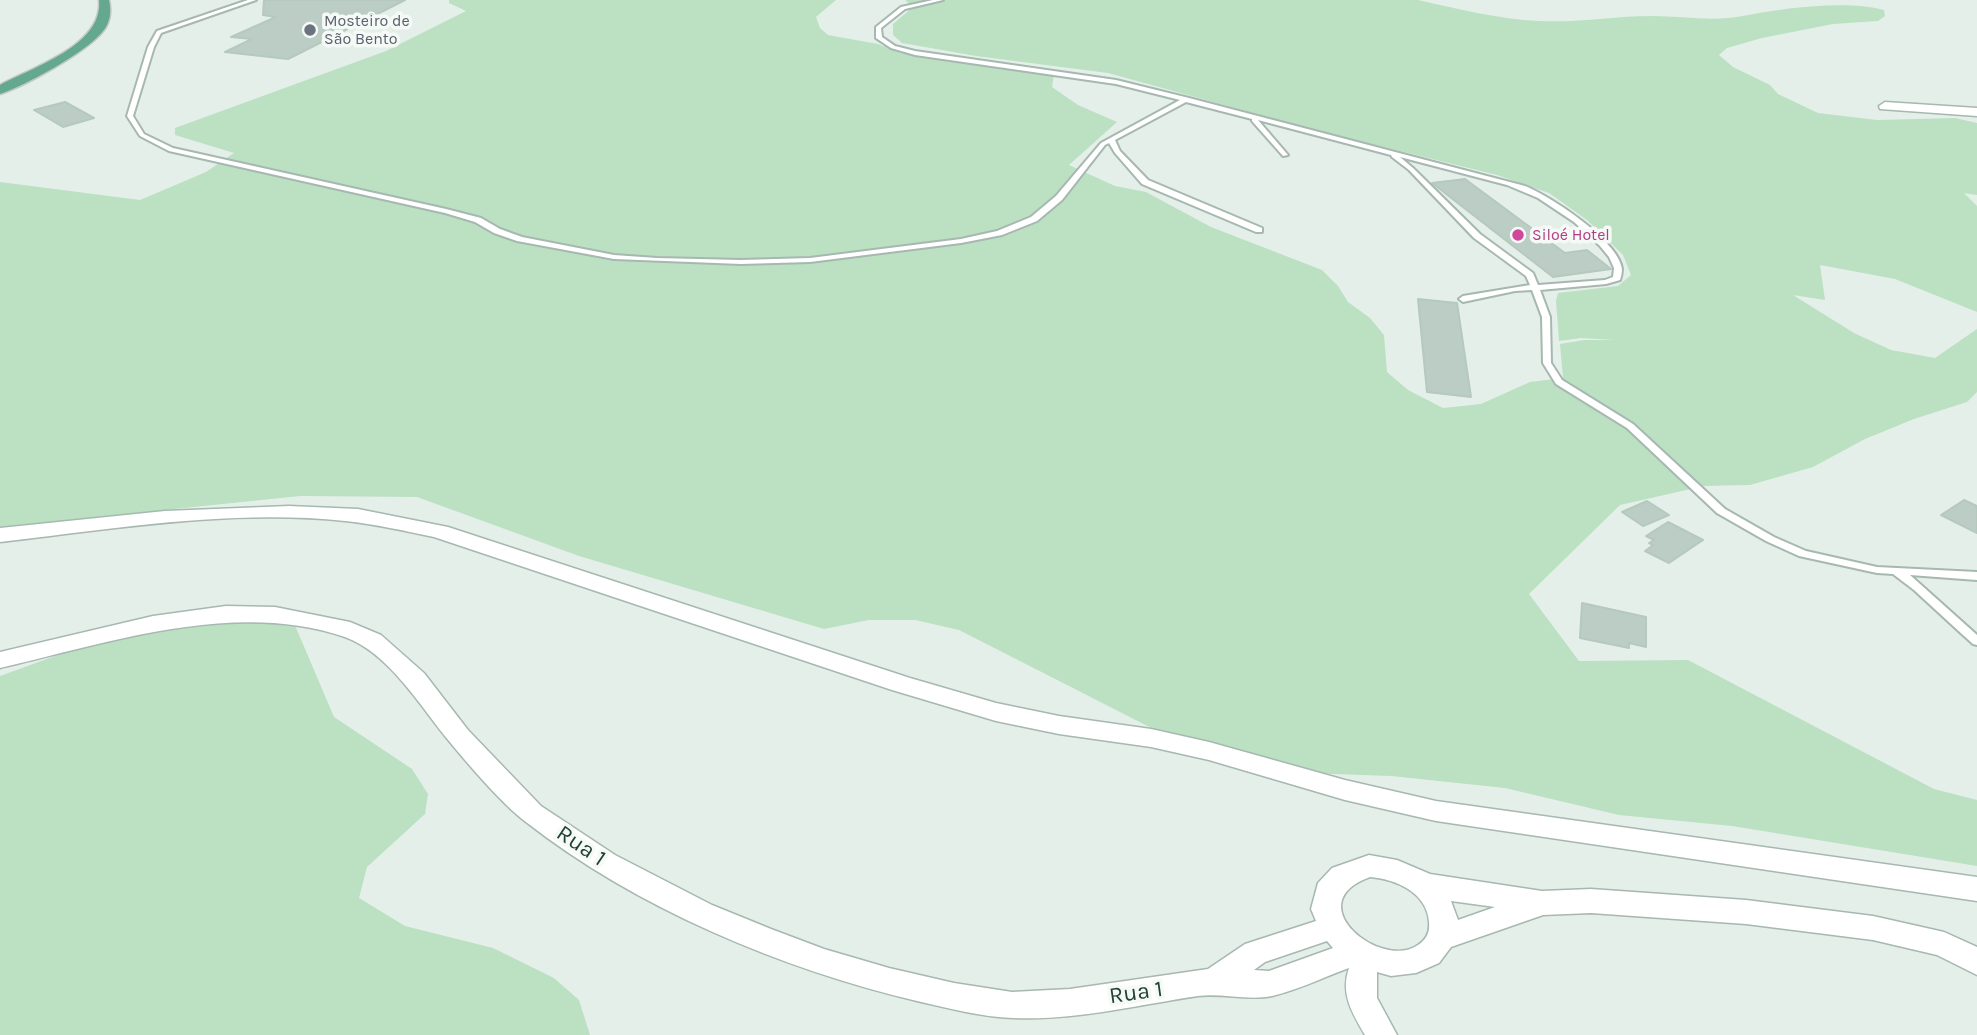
<!DOCTYPE html>
<meta charset="utf-8">
<style>
body{margin:0}
canvas{display:block;background:#e4efe9}
</style>
<canvas width="1977" height="1035"></canvas>
<script>
const g = document.querySelector('canvas').getContext('2d');
g.lineJoin = 'round';
function paint(path, color) { g.fillStyle = color; g.fill(path, 'evenodd'); }
function trace(path, color, width, dash) { g.strokeStyle = color; g.lineWidth = width; g.lineCap = dash ? 'butt' : 'round'; g.setLineDash(dash || []); g.stroke(path); }
function drawText(font, color, halo, rows, align = 'center') {
  g.font = font + ' Karla,sans-serif'; g.lineWidth = 7; g.setLineDash([]); g.textBaseline = 'middle'; g.strokeStyle = halo; g.fillStyle = color; for (const [text, x, y, turn = 0] of rows) {
    g.save(); g.translate(x, y); g.rotate((+turn || 0) * Math.PI / 180); g.textAlign = isNaN(turn) ? turn : align; if (halo) g.strokeText(text, 0, 0); g.fillText(text, 0, 0); g.restore();
  }
}
paint(new Path2D(`
 M 449,0 L 836,0 L 816,17 L 820,28 L 828,35 L 878,44 L 900,53 L 1054,74 L 1052,87 L 1078,105 L 1117,122 L 1069,165 L 1115,186 L 1146,192 L 1211,227 L 1322,270 L 1338,286 L 1348,302 L 1370,318 L 1384,335 L 1387,372 L 1408,390 L 1443,408 L 1481,404 L 1530,382 L 1563,378 L 1560,344 L 1584,340 L 1614,340 L 1581,338 L 1559,341 L 1556,301 L 1558,293 L 1618,286 L 1631,275 L 1623,255 L 1587,220 L 1549,193 L 1497,175 L 1311,129 L 1108,73 L 976,56 L 902,43 L 893,35 L 893,24 L 913,7 L 905,0 L 1418,0 C 1458,9 1498,19 1539,21 C 1577,23 1614,16 1652,16 C 1682,16 1713,22 1743,16 C 1785,8 1844,0 1884,10 L 1885,16 L 1878,21 L 1833,24 L 1762,38 L 1727,48 L 1719,55 L 1733,67 L 1770,85 L 1778,94 L 1818,113 L 1877,120 L 1955,118 L 1977,123 L 1977,195 L 1964,193 L 1977,206 L 1977,312 L 1895,279 L 1820,265 L 1825,300 L 1793,295 L 1854,333 L 1891,350 L 1935,358 L 1977,329 L 1977,392 L 1967,402 L 1914,419 L 1865,439 L 1813,467 L 1750,485 L 1704,486 L 1620,505 L 1529,594 L 1579,661 L 1688,660 L 1934,789 L 1977,800 L 1977,866 L 1732,826 L 1619,815 L 1505,788 L 1391,776 L 1276,772 L 1171,738 L 959,630 L 915,620 L 869,620 L 824,629 L 579,556 L 417,497 L 300,496 L 0,527 L 0,182 L 140,200 L 206,172 L 234,153 L 175,135 L 175,128 L 386,51 L 466,11 L 449,3 Z
 M 245,612 L 294,623 L 334,717 L 412,769 L 428,794 L 425,814 L 367,867 L 359,898 L 405,926 L 493,948 L 554,978 L 579,1000 L 590,1035 L 0,1035 L 0,676 L 127,630 Z`), '#bbe1c2');
const building = new Path2D(`
 M 264,0 L 405,0 L 288,59 L 225,52 L 252,39 L 231,37 L 276,17 L 263,15 Z
 M 65,102 L 94,118 L 63,127 L 34,110 Z
 M 1465,179 L 1565,253 L 1587,250 L 1611,269 L 1553,277 L 1432,183 Z
 M 1418,299 L 1457,303 L 1471,397 L 1427,392 Z
 M 1964,500 L 1977,506 L 1977,533 L 1941,515 Z
 M 1647,501 L 1669,515 L 1643,526 L 1622,512 Z
 M 1668,522 L 1703,540 L 1669,563 L 1645,551 L 1653,545 L 1649,543 L 1654,540 L 1646,536 Z
 M 1582,603 L 1646,617 L 1646,647 L 1629,643 L 1629,648 L 1580,638 Z`);
paint(building, '#bbcdc4');
trace(building, '#b5c9bf', 2);
const service = new Path2D(`
 M 248,0 L 256,0 L 161,33 L 154,47 L 133,116 L 144,134 L 173,148 L 446,209 L 481,218 L 500,229 L 522,237 L 614,255 L 657,258 L 741,260 L 810,258 L 961,239 L 997,231 L 1031,217 L 1056,196 L 1101,143 L 1180,100 L 1116,84 L 915,55 L 891,48 L 876,38 L 876,27 L 901,7 L 933,0 L 943,0 L 905,9 L 881,28 L 882,37 L 895,46 L 915,51 L 1116,80 L 1189,98 L 1525,186 C 1550,196 1619,241 1622,269 C 1622,273 1621,277 1620,280 L 1606,284 L 1540,290 L 1550,317 L 1551,363 L 1562,380 L 1633,424 L 1725,509 L 1774,537 L 1806,551 L 1877,567 L 1977,572 L 1977,580 L 1910,575 L 1977,635 L 1977,645 L 1973,644 L 1963,635 L 1914,590 L 1893,574 L 1877,573 L 1799,556 L 1766,541 L 1717,513 L 1627,428 L 1556,384 L 1543,363 L 1542,317 L 1532,290 L 1515,291 L 1463,302 L 1459,299 L 1463,296 L 1530,285 L 1526,276 L 1474,238 L 1409,170 L 1392,157 L 1391,155 L 1258,120 L 1288,155 L 1283,156 L 1252,121 L 1252,119 L 1186,102 L 1115,140 L 1120,151 L 1148,180 L 1262,228 L 1262,232 L 1256,232 L 1142,184 L 1115,153 L 1109,143 L 1105,145 L 1062,200 L 1037,221 L 1002,235 L 961,243 L 810,262 L 741,264 L 614,259 L 517,241 L 494,233 L 475,222 L 445,213 L 169,151 L 140,136 L 127,116 L 148,47 L 157,31 ZM 1400,157 L 1507,185 L 1538,198 L 1574,222 L 1600,246 L 1609,257 L 1614,268 L 1613,277 L 1605,280 L 1538,285 L 1533,273 L 1480,234 L 1413,168 Z`);
const minor = new Path2D(`
 M 1885,102 L 1977,108 L 1977,116 L 1880,109 L 1879,106 Z
 M 289,506 L 358,509 L 448,527 L 910,678 L 996,703 L 1059,716 L 1151,729 L 1209,742 L 1345,780 L 1436,801 L 1977,877 L 1977,901 L 1436,821 L 1345,800 L 1209,760 L 1151,747 L 1059,734 L 996,721 L 892,690 L 434,537 C 405,531 375,524 345,521 C 231,509 113,529 0,542 L 0,528 L 165,511 Z
 M 226,606 L 275,607 L 350,622 L 381,635 L 424,673 L 468,730 L 541,806 L 615,855 L 712,905 L 771,929 L 824,949 L 889,968 L 954,983 L 1012,992 L 1070,989 L 1208,969 L 1245,944 L 1316,921 L 1311,909 L 1318,883 L 1332,868 L 1369,855 L 1397,860 L 1430,874 L 1542,891 L 1591,889 L 1746,900 L 1873,916 L 1944,932 L 1977,947 L 1977,975 L 1937,955 L 1873,940 L 1746,924 L 1591,913 L 1543,915 L 1451,947 L 1439,963 L 1416,973 L 1391,976 L 1377,972 L 1377,998 L 1397,1035 L 1365,1035 C 1352,1013 1340,993 1349,968 C 1324,977 1298,990 1272,996 C 1249,1001 1222,993 1198,996 C 1137,1005 1074,1021 1013,1018 C 981,1017 948,1008 917,1001 C 782,969 636,908 526,822 C 503,805 468,764 449,741 C 420,706 389,653 345,637 C 236,599 107,643 0,668 L 0,652 L 153,616 ZM 1370,877 C 1395,879 1427,892 1429,922 C 1430,932 1427,939 1418,945 C 1381,971 1297,903 1370,877 ZM 1451,901 L 1495,907 L 1458,920 ZM 1327,941 L 1333,948 L 1269,971 L 1254,970 L 1265,962 Z`);
const primary = new Path2D(`
 M 99,0 L 109,0 C 111,9 111,18 106,27 C 93,49 25,86 0,94 L 0,85 C 33,67 104,45 99,0 Z`);
trace(service, '#a6b8b0', 4);
trace(minor, '#a6b8b0', 3);
trace(primary, '#c1cac7', 3);
paint(service, '#fff');
paint(minor, '#fff');
paint(primary, '#64a890');
for (const [x, y, r, color] of [
 [310,30,7,"#6b7280"],
 [1518,235,7,"#d1479c"]
]) { const dot = new Path2D(); dot.arc(x, y, r, 0, 2 * Math.PI); g.fillStyle = color; g.fill(dot); trace(dot, '#f5faf7', 2.5); }
drawText('16px', '#5b616d', '#f5faf7', [
 ["Mosteiro de",324,21],
 ["São Bento",324,39]
], 'left');
drawText('16px', '#b23c85', '#f5faf7', [
 ["Siloé Hotel",1532,235]
], 'left');
drawText('23px', '#214236', '#f5faf7', [
 ["Rua 1",581,846,34],
 ["Rua 1",1136,993,-8]
]);
</script>
